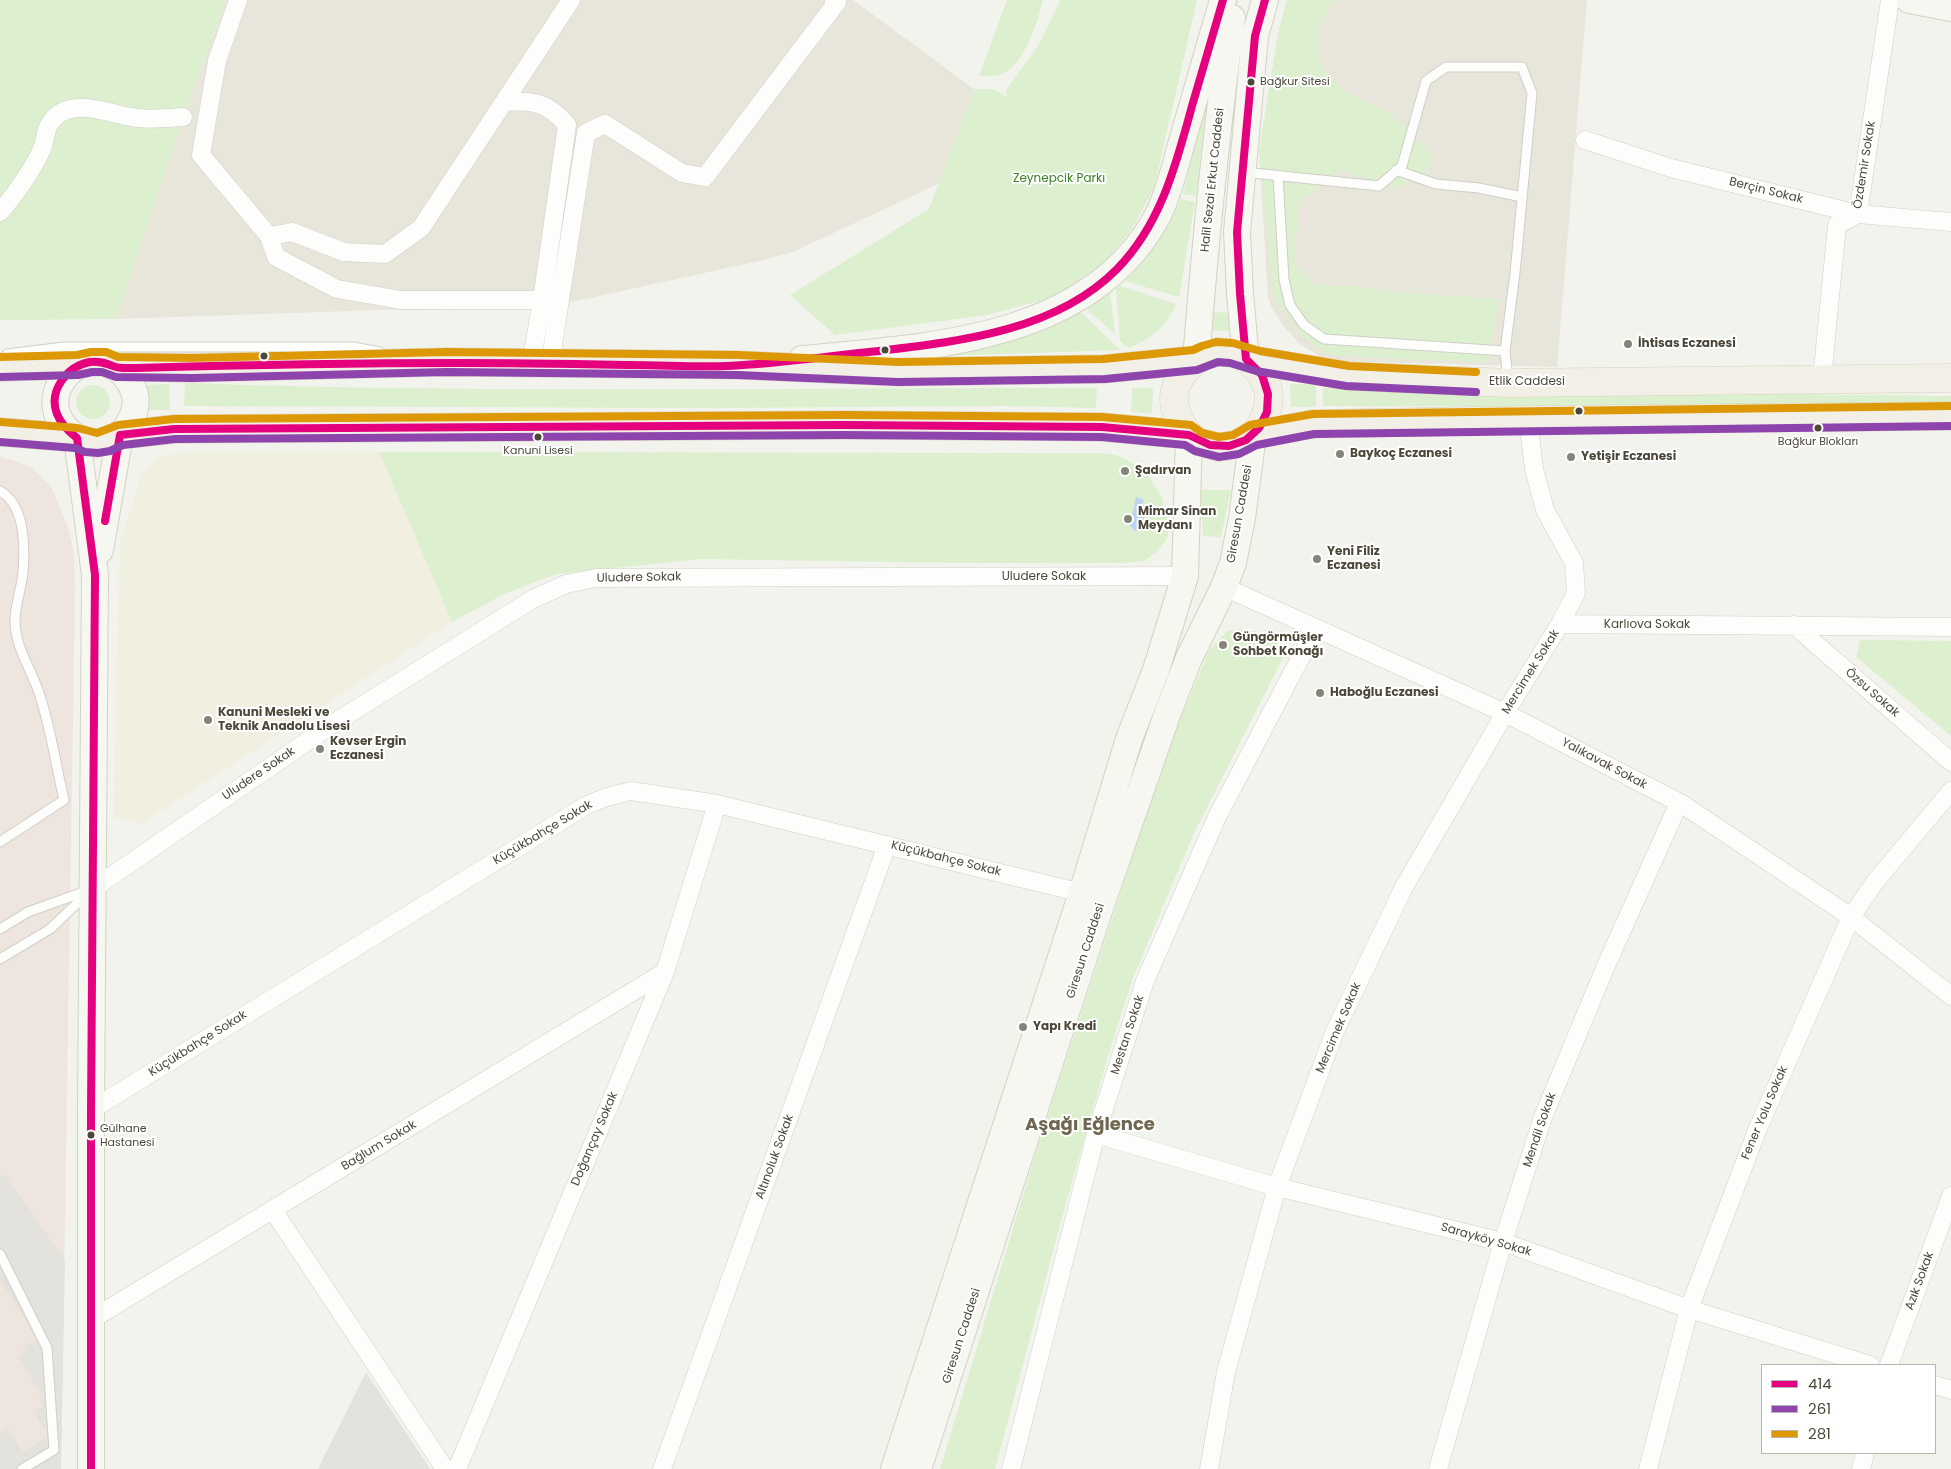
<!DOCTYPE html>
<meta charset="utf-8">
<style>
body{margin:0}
#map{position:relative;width:1951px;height:1469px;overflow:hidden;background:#f3f3ee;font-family:Poppins,sans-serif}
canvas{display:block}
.legend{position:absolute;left:1761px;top:1364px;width:175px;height:90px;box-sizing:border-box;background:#fff;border:1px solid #b7b5af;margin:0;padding:6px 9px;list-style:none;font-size:15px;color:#4c4738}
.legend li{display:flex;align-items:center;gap:10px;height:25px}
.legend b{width:25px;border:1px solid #b7b5af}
</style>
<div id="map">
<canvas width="1951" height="1469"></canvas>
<ul class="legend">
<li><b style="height:6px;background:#e5007d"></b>414</li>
<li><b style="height:6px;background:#8e44ad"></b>261</li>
<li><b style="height:6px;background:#dd9808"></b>281</li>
</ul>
</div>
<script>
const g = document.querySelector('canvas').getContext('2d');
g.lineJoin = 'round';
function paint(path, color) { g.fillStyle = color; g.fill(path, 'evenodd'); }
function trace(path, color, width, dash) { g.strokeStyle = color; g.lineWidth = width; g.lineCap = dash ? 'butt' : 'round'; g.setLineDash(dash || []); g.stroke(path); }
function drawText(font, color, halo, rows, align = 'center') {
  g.font = font + ' Poppins,sans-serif'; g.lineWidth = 4; g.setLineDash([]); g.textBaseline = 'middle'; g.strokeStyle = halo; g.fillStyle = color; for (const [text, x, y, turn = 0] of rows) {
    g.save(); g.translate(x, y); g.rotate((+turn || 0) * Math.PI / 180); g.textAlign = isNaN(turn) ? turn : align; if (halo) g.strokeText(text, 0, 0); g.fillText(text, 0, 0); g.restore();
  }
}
paint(new Path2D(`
 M 226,0 L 853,0 L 974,89 L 940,183 L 793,252 L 764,260 L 558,305 L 496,309 L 380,310 L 116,319 L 183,117 Z
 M 1287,0 L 1587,0 L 1557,367 L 1333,361 L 1323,359 L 1299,343 L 1284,327 L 1271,307 L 1268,297 L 1259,152 L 1278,34 Z`), '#e8e6db');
paint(new Path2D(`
 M 189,452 L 379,452 L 452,622 L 141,824 L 113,817 L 120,543 L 141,475 L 149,464 L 160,456 Z`), '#f1f0e0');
paint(new Path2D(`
 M 0,457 L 16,461 L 32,468 L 52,488 L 69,531 L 74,553 L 75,593 L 61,1469 L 0,1469 Z`), '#eee5df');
paint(new Path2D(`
 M 0,0 L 226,0 L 183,117 L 116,319 L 0,320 Z
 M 1007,0 L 1043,0 C 1037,22 1026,64 1002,74 C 995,77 986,76 979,76 Z
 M 1060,0 L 1197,0 L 1154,188 L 1132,229 L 1105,262 L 1055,297 L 986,315 L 835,335 L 790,295 L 929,209 L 974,89 L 994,89 L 1007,98 L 1006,90 L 1040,43 Z
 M 1287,0 L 1336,0 L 1328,9 L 1318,27 L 1317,48 L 1322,67 L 1342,91 L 1391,114 L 1434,157 L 1426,171 L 1397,188 L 1339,170 L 1298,204 L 1295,265 L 1314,285 L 1359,286 L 1394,292 L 1499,299 L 1488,362 L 1375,358 L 1325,354 L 1302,335 L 1274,298 L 1259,152 L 1278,34 Z
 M 1205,109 L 1206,111 L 1196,196 L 1183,194 L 1203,110 Z
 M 1181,199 L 1195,202 L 1179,297 L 1125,281 C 1150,257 1167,231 1181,199 Z
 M 1120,286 L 1176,304 C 1167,326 1151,339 1129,348 L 1120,341 L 1116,289 Z
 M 1110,293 L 1115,334 L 1085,308 Z
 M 1081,312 L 1120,350 L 943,356 L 1018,338 L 1051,327 Z
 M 1208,312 L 1235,313 L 1234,331 L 1207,331 Z
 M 185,383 C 488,394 793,387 1097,388 L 1096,408 L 1006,406 L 704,408 L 184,406 Z
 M 169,384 L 170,410 L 144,410 L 143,385 Z
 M 1290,384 L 1316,384 L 1316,407 L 1291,407 Z
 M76 402a17 17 0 1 1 34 0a17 17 0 1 1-34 0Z
 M 1132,388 L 1153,388 L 1152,414 L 1131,412 Z
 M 1323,388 L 1951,396 L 1951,408 L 1323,406 Z
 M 379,452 L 1103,453 L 1119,456 L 1129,461 L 1147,474 L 1162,497 L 1169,527 L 1167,539 L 1156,552 L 1145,561 L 1121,563 L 963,563 L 701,559 L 557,574 L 506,593 L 452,622 Z
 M 1200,490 L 1231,490 L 1221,537 L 1203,536 Z
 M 1239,629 C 1260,632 1277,633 1283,658 L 1194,833 L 1133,978 L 1109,1053 L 1064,1210 L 995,1469 L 940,1469 L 1041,1136 L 1167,751 L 1209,650 L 1227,631 Z
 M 1860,640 L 1951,641 L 1951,736 L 1856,657 Z`), '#dcefce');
paint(new Path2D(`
 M 4,1174 L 65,1260 L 61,1469 L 0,1469 L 0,1432 L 8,1428 L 23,1452 L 48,1436 L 34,1412 L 43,1406 L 39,1398 L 42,1396 L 18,1356 L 25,1352 L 23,1348 L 37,1339 L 0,1280 L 0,1177 Z
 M 366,1372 L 430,1469 L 318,1469 Z`), '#e3e2dd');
paint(new Path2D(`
 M 1136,497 L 1144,500 L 1141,507 C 1144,516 1149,530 1134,531 L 1130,525 Z`), '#bdd5f3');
const service = new Path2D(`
 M 1396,170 L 1436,184 L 1479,188 L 1522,197
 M 1243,172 L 1379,186 L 1402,166 L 1426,81 L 1446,67 L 1522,67 L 1532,93 L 1515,273 L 1505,351 L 1508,380
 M 1278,176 L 1284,280 L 1290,305 L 1304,325 L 1324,339 L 1505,351
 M 7,354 L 64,347 L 353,347 L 380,352
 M 0,491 C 25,505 25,546 23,571 C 22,588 15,604 15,620 C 15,649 32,669 40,696 C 51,729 56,766 64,800 L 0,842
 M 0,929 L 28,912 L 89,890
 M 0,959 L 50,929 L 87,894
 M 0,1254 L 47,1348 L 54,1450 L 22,1469`);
const minor = new Path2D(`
 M 238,0 L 217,61 L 201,155 L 269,236
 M 504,102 C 532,100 548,102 567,125 L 542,300 L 531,364
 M 1585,140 L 1671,168 L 1858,214 L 1951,222
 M 0,212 C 15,195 33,169 42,149 C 45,142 45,134 48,127 C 65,92 109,115 138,118 C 153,120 169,118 183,117
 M 542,300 L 401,300 L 337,289 L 276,257 L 269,236 L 292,232 L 344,252 L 385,254 L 421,228 L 571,0
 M 550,364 L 586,133 L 605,124 L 682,173 L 705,177 L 837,2 L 834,0
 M 1822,379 L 1837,225 L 1858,214 L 1890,0
 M 1528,420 L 1534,469 L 1545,510 L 1574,563 L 1576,593 L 1560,624 L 1951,627
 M 1224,587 L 1505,713 L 1682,804 L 1851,917 L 1951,996
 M 1794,625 L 1951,762
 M 94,888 L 334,723 L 533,599 L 566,584 L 596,578 L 1185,576
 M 91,1110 L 587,805 L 607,797 L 631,791 L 717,804 L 1082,893
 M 1096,1134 L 1277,1187 L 1503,1242 L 1689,1309 L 1870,1365
 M 273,1210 L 445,1469
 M 92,1319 L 665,972
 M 1889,1365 L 1951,1196
 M 1935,1385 L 1951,1390
 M 457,1469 L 665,972 L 717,804
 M 662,1469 L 887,845
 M 1011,1469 L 1096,1134 L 1145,981 L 1217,817 L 1316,628
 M 1209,1469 L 1226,1372 L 1277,1187 L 1335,1031 L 1404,887 L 1505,713 L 1560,624
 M 1438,1469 L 1503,1242 L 1543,1117 L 1605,968 L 1679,803
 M 1648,1469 L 1689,1309 L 1758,1128 L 1851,917 L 1875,882 L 1951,791
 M 1861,1469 L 1865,1453`);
const secondary = new Path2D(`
 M 1909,0 L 1951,8
 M 802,359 C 928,347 1093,341 1159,213 C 1170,190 1176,162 1183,138 C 1196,92 1210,46 1223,0
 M 1246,359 L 1240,294 L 1237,232 L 1255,36 L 1265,0
 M 1196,360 C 1205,246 1216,131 1232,18
 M 78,365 C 49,386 47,417 77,438 L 95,575 L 91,1110 L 91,1469
 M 100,550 L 120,435 C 142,411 141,388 116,367
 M 894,1469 L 1082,893 L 1129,739 L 1156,670 L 1185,576 L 1189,435
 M 918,1469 L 1100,908 L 1168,712 L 1189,658 L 1224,587 L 1233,563 L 1242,518 L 1253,435`);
const primary = new Path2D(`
 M 1246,359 C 1274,379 1276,410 1253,435
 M 0,367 L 78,365 L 91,362 L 104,362 L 116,367 L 192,368 L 447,362 L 738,365 L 898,372 L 1104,369 L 1196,360 L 1205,355 L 1217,352 L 1232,353 L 1258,361 L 1348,376 L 1509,383 L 1951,378
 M 0,432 L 77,438 L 87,442 L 97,443 L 107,441 L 120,435 L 174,429 L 844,425 L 1102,427 L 1189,435 L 1198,442 L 1218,447 L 1236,445 L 1253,435 L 1313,424 L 1528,420 L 1951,416
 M 1189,435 C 1168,408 1168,383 1196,360`);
trace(service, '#d0cec8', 11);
trace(minor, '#d0cec8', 19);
trace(secondary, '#d3d2c4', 28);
trace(primary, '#d6d3bb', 29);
trace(service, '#fdfdfc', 9);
trace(minor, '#fdfdfc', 18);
trace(secondary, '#f7f7f1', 26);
trace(primary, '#f2f0e6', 28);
trace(new Path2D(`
 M 105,521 L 120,435 L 174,429 L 844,425 L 1102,427 L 1189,435 L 1210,445 L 1229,446 L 1246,440 L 1259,428 L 1267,412 L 1268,394 L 1262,375 L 1246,359 L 1240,294 L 1237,232 L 1255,36 L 1265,0
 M 91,1469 L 91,1110 L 95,575 L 77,438 C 69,432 61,424 57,414 C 48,391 67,366 90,362 C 99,361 105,363 113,366 C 119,369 129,368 136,368 C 244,365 352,363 461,363 C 517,363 573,364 630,365 C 662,365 695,367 727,366 C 775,364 822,357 869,352 C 954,342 1054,333 1117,269 C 1161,224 1176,165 1192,106 C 1202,71 1213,35 1223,0`), '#e5007d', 8);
trace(new Path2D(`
 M 0,377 L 78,375 L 92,372 L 102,372 L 116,377 L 192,378 L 447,372 L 738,375 L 898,382 L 1105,379 L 1197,370 L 1218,362 L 1230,363 L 1256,371 L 1346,386 L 1476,392
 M 0,442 L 75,448 L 85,452 L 98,453 L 110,451 L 123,445 L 175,439 L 844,435 L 1102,437 L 1185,445 L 1195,451 L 1219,457 L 1239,454 L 1257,445 L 1314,434 L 1951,426`), '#8e44ad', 8);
trace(new Path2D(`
 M 0,357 L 77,355 L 91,352 L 106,352 L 118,357 L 192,358 L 447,352 L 738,355 L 898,362 L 1103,359 L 1193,350 L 1202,346 L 1216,342 L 1233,343 L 1260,351 L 1349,366 L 1476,372
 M 1,422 L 78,428 L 97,433 L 118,425 L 174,419 L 844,415 L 1102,417 L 1191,425 L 1202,433 L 1219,437 L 1233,435 L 1250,425 L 1313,414 L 1951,406`), '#dd9808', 8);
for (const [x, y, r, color] of [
 [1251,82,4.5,"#4c4738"],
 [1628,344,5,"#868378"],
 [885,350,4.5,"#4c4738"],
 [264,356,4.5,"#4c4738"],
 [1579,411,4.5,"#4c4738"],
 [1818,428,4.5,"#4c4738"],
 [538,437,4.5,"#4c4738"],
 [1340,454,5,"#868378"],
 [1571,457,5,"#868378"],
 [1125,471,5,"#868378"],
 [1128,519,5,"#868378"],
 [1317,559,5,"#868378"],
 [1223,645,5,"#868378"],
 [1320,693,5,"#868378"],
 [208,720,5,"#868378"],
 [320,749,5,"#868378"],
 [1023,1027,5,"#868378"],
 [91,1135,4.5,"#4c4738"]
]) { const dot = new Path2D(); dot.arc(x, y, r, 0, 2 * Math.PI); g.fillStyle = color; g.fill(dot); trace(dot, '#fff', 2); }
drawText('11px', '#4c4738', '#fff', [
 ["Bağkur Sitesi",1260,82],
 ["Bağkur Blokları",1818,442,"center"],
 ["Kanuni Lisesi",538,451,"center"],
 ["Gülhane",100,1129],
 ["Hastanesi",100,1143]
], 'left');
drawText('12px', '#4c4738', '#fff', [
 ["Özdemir Sokak",1865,165,-81],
 ["Halil Sezai Erkut Caddesi",1213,180,-84],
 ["Berçin Sokak",1766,191,14],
 ["Etlik Caddesi",1527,382],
 ["Giresun Caddesi",1240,514,-80],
 ["Uludere Sokak",1044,577],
 ["Uludere Sokak",639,578,-1],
 ["Karlıova Sokak",1647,625],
 ["Mercimek Sokak",1531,672,-58],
 ["Özsu Sokak",1872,693,41],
 ["Yalıkavak Sokak",1604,764,28],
 ["Uludere Sokak",259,774,-34],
 ["Küçükbahçe Sokak",543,833,-31],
 ["Küçükbahçe Sokak",946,859,14],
 ["Giresun Caddesi",1086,951,-72],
 ["Mercimek Sokak",1339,1028,-67],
 ["Mestan Sokak",1128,1035,-72],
 ["Küçükbahçe Sokak",198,1044,-32],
 ["Fener Yolu Sokak",1765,1113,-67],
 ["Mendil Sokak",1540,1130,-71],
 ["Doğançay Sokak",595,1139,-67],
 ["Bağlum Sokak",379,1146,-31],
 ["Altınoluk Sokak",775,1157,-70],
 ["Sarayköy Sokak",1486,1240,16],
 ["Azık Sokak",1920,1281,-70],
 ["Giresun Caddesi",962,1336,-72]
]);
drawText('12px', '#3b8227', '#fff', [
 ["Zeynepcik Parkı",1059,179]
]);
drawText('bold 12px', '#4c4738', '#fff', [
 ["İhtisas Eczanesi",1638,344],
 ["Baykoç Eczanesi",1350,454],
 ["Yetişir Eczanesi",1581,457],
 ["Şadırvan",1135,471],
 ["Mimar Sinan",1138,512],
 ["Meydanı",1138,526],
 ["Yeni Filiz",1327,552],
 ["Eczanesi",1327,566],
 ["Güngörmüşler",1233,638],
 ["Sohbet Konağı",1233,652],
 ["Haboğlu Eczanesi",1330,693],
 ["Kanuni Mesleki ve",218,713],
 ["Teknik Anadolu Lisesi",218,727],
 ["Kevser Ergin",330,742],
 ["Eczanesi",330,756],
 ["Yapı Kredi",1033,1027]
], 'left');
drawText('bold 18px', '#6f674f', '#fff', [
 ["Aşağı Eğlence",1090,1125]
]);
</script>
